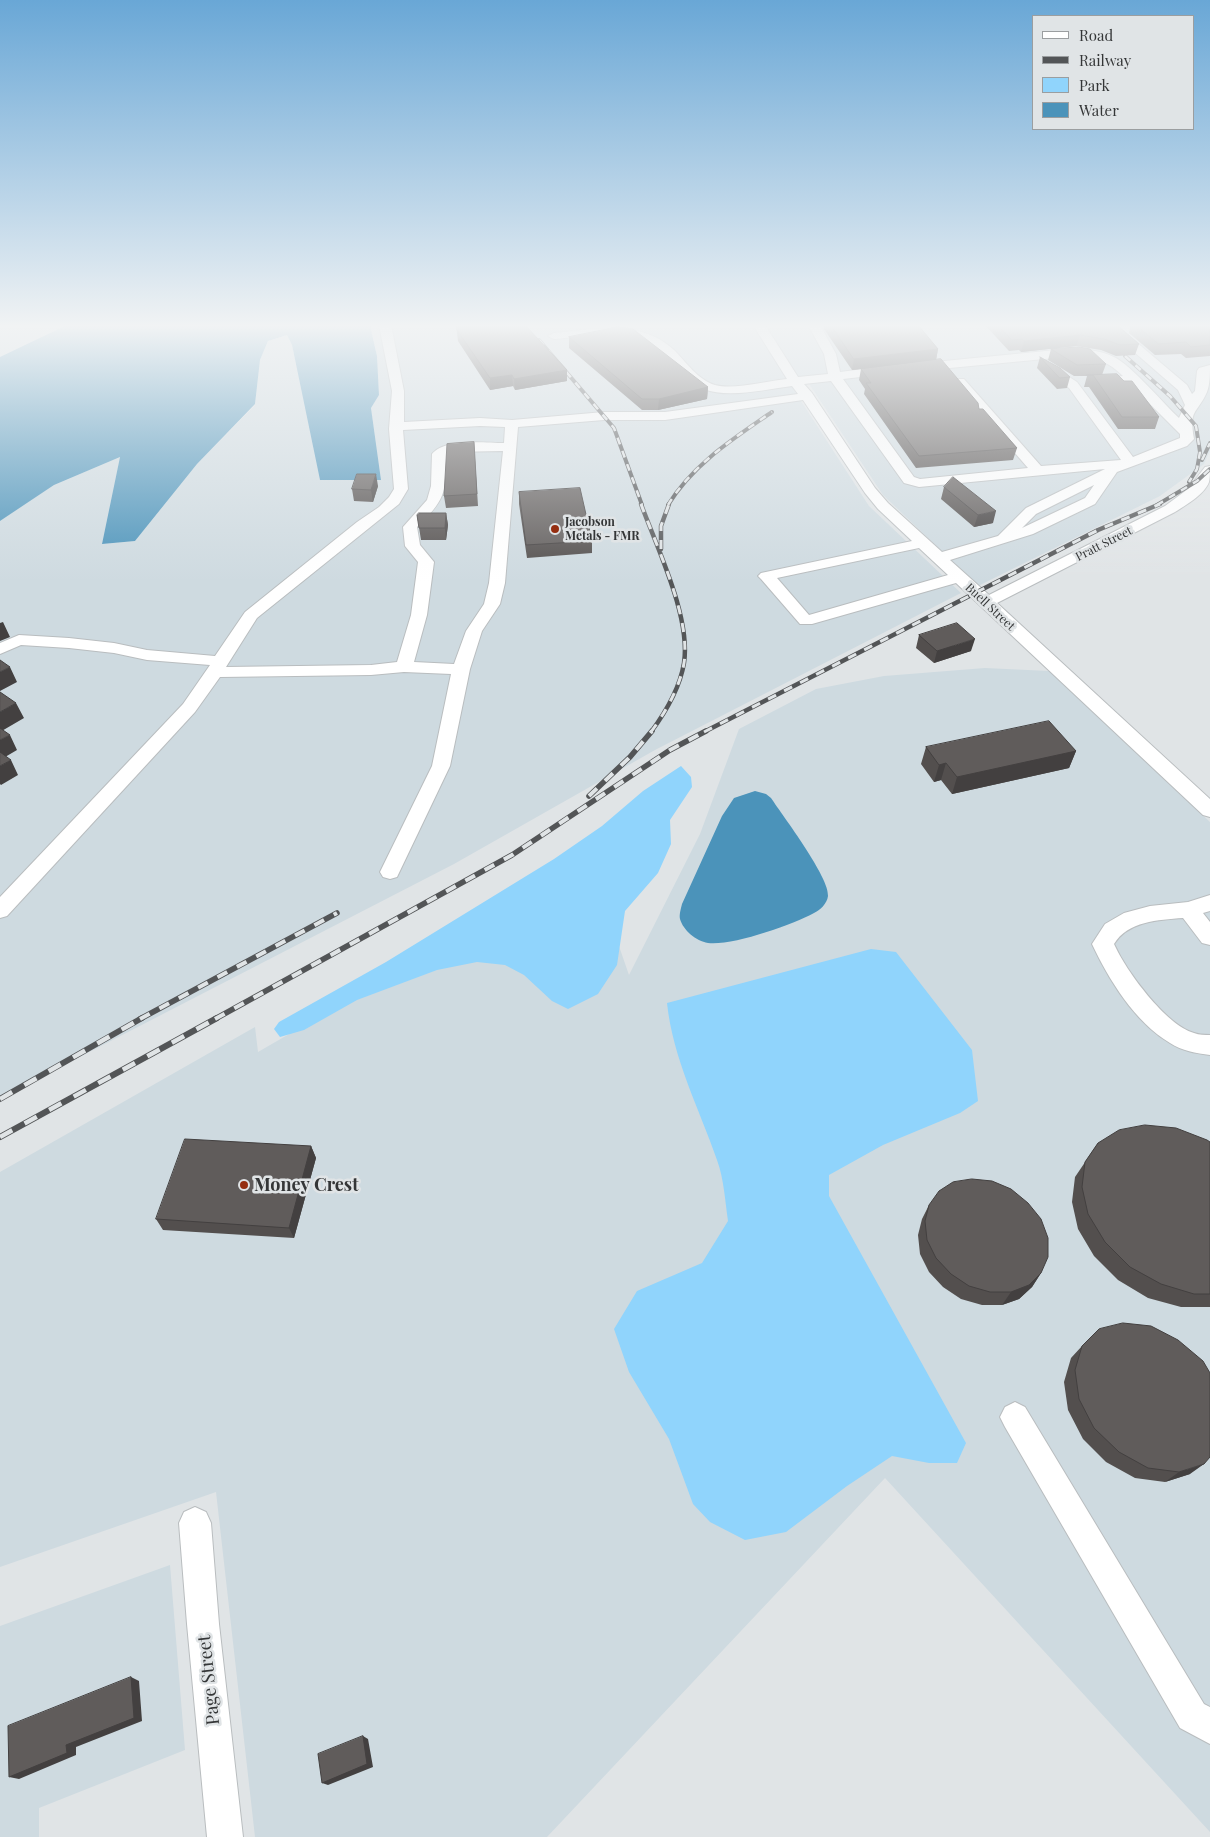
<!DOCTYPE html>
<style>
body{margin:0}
#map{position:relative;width:1210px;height:1837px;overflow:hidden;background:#e0e4e6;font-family:"Playfair Display",serif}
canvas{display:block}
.legend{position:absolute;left:1032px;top:15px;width:162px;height:115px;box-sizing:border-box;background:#e0e4e6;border:1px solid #9b9ea0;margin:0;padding:6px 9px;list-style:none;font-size:15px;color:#343637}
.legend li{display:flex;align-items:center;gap:10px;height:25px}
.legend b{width:25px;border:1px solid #9b9ea0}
</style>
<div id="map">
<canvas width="1210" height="1837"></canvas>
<ul class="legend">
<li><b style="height:6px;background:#fff"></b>Road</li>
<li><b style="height:6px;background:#535557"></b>Railway</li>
<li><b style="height:14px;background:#90d4fc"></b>Park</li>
<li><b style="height:14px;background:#4b93ba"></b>Water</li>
</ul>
</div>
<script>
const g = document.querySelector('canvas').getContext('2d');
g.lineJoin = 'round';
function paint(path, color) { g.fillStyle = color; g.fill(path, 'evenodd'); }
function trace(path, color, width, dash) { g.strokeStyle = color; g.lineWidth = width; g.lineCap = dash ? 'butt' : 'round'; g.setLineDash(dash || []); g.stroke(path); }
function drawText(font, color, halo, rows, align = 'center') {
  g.font = font + ' "Playfair Display",serif'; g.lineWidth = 5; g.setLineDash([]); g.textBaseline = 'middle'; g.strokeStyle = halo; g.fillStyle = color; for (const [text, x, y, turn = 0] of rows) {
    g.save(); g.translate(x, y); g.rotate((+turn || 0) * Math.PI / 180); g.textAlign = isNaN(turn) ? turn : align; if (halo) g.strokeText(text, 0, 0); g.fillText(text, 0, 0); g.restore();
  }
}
paint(new Path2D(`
 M 0,325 L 84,325 L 0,362 Z
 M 370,325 L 1210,325 L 1210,451 L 1204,464 L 1160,496 L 978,586 L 883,495 L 809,384 L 798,385 L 794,390 L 869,506 L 961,593 L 655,750 L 454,864 L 0,1098 L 0,521 L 54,485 L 120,457 L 102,544 L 135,541 L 197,464 L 255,405 L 260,360 L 268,341 L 287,335 L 292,345 L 320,480 L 381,480 L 371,408 L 379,395 L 377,356 Z
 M 985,668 L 1049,671 L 1210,822 L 1210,1832 L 885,1478 L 547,1837 L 255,1837 L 216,1492 L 0,1567 L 0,1172 L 255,1027 L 258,1052 L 478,925 L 596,880 L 629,975 L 700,834 L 739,729 L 816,689 L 884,676 Z
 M 170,1565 L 185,1750 L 39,1808 L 39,1837 L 0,1837 L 0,1626 Z`), '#cedae0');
paint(new Path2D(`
 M 681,766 L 691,777 L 692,787 L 670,820 L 671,844 L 658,873 L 625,911 L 617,965 L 598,994 L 568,1009 L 552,1001 L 524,975 L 505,965 L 477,962 L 437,970 L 357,1000 L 304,1030 L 280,1037 L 274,1029 L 279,1022 L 386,962 L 554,859 L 602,826 L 643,791 Z
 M 871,949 L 896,952 L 972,1050 L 978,1101 L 960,1113 L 883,1145 L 829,1175 L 829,1196 L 966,1443 L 957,1463 L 929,1463 L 892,1456 L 847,1486 L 786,1532 L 745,1540 L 710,1522 L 693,1504 L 669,1439 L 629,1372 L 614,1329 L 637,1291 L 702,1263 L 728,1221 C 725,1201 724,1179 717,1160 C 699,1108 673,1059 667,1003 Z`), '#90d4fc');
paint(new Path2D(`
 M 67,325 L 370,325 L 377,356 L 379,395 L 371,408 L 381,480 L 320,480 L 292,345 L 287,335 L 268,341 L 260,360 L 255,404 L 197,464 L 135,541 L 102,544 L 120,457 L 54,485 L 0,521 L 0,357 Z
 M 755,791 L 766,794 L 771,798 C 783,816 830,878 828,896 C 827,904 820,910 814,913 C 792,925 732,946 708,943 C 696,941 683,930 680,919 C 679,915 681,908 682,904 L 722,816 L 734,798 Z`), '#4b93ba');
const minor = new Path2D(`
 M 379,325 L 391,325 L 404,391 L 404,422 L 480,418 L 512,420 L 604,412 L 665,412 L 798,394 L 792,386 C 767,389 728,399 704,389 C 688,383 677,366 664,354 C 634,326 591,336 554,339 L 548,336 L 554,333 C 595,329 641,319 674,350 C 686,362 698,380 715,385 C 734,390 767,381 787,379 L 753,325 L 765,325 L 798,377 L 828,374 L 824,354 L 808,325 L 820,325 L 836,354 L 840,372 L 887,366 L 893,370 L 887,374 L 843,379 L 914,477 L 920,479 L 1028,468 L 956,385 L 954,382 L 956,379 L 964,379 L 1041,466 L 1121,460 L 1069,388 L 1042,369 L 1040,366 L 1046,362 L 1077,382 L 1133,457 L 1180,438 L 1180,434 L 1129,383 L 1114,383 L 1112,380 L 1114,377 L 1123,376 C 1109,362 1095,357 1076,356 L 918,371 L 914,370 L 912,367 L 914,364 L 1076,348 C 1089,350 1102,351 1114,357 C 1132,366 1162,402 1179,418 L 1185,405 L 1178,390 L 1103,325 L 1116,325 L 1187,385 L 1192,394 L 1195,391 L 1197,371 L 1199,368 L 1210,365 C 1210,372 1210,385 1207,392 C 1196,416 1189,408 1194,439 L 1187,446 L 1117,472 L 1095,504 L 1033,534 L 950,560 L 989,595 L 1165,506 L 1188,489 L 1205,467 L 1210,466 C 1210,471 1210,478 1209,482 C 1204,495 1186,505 1175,512 L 997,603 L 1210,799 L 1210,817 L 1203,815 L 956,583 L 812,624 L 800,624 L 761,579 L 758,576 L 761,573 L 912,541 L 878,509 L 865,493 L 803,400 L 665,420 L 604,420 L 518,427 L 505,583 L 500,604 L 482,631 L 470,669 L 450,766 L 397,877 L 390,879 L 383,877 L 380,872 L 432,766 L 451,674 L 404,672 L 371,675 L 220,677 L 195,712 L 7,916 L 0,918 L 0,897 L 183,704 L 210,665 L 147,660 L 114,653 L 69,648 L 21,645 L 0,654 L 0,643 L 19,635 L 69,638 L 114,643 L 147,650 L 215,656 L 245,612 L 357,522 L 379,507 L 389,497 L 394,489 L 389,429 L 392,391 ZM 831,381 L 904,483 L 919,487 L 1105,469 L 1026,508 L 998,536 L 942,552 L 888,503 L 875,488 L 812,393 L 804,384 ZM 480,426 L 505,427 L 504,443 C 484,443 445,438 432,454 L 431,486 L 427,500 L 403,527 L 405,546 L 418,562 L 411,615 L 397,662 L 371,665 L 226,667 L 257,618 L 399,504 L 408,489 L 403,430 ZM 503,451 L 489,583 L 484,604 L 466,631 L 454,664 L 414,662 L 427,615 L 434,562 L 420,545 L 417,527 C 444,501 447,493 446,455 L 450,452 ZM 1094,485 L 1085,498 L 1022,528 L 1036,514 ZM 919,548 L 948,575 L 809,615 L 777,578 Z
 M 1210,895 L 1210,911 L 1203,913 L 1210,922 L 1210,945 L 1202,943 L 1183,918 C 1158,920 1128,921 1114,944 C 1126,971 1166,1025 1194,1033 C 1199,1035 1205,1035 1210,1035 L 1210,1055 C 1196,1053 1182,1051 1170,1043 C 1135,1022 1109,980 1092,944 L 1105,924 L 1124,913 L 1150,906 L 1188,902 Z
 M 1015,1402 L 1025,1407 L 1204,1704 L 1210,1707 L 1210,1744 L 1180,1728 L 1005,1427 L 1000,1417 L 1005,1407 Z
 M 195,1507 L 206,1512 L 211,1523 L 219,1624 L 243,1837 L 207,1837 L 187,1624 L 179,1523 L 184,1512 Z`);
trace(minor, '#b9bdbf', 2);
paint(minor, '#fff');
const railFar3 = new Path2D(`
 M 539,340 L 614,428 L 642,505
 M 1125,356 L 1170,396 L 1196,426 L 1200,452 L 1197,469 L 1189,482
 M 1202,460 L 1210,443
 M 668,505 C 693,464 733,439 772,412
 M 1157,505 L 1197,481 L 1210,469`);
const railFar2 = new Path2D(`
 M 641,504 C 657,548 691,617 684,663 C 680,687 665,713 651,732
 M 661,549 L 661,526 L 669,504
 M 704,732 L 1098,530 L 1160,504`);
const railFar1 = new Path2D(`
 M 589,796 L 630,757 L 652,731
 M 140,1019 L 337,913
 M 215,1019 L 512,855 L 670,750 L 706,731`);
const rail = new Path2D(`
 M 0,1099 L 142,1018
 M 0,1137 L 217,1018`);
trace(railFar3, '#535557', 4);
trace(railFar2, '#535557', 4.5);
trace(railFar1, '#535557', 5.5);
trace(rail, '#535557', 6);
trace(railFar3, '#e0e4e6', 2.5, [7]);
trace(railFar2, '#e0e4e6', 3, [9]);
trace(railFar1, '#e0e4e6', 4, [11]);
trace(rail, '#e0e4e6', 4.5, [14]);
paint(new Path2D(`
 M 456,325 L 525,325 L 567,381 L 515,390 L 513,386 L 490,390 L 458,341 Z
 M 825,325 L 918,325 L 938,349 L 936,360 L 979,409 L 1017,448 L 1013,460 L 916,468 L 864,394 L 865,389 L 859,380 L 861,369 L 852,370 L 824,329 Z
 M 985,325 L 1117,325 L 1139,344 L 1135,355 L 1116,356 L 1101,350 L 1076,346 L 1021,352 L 1019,350 L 1009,351 Z
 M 1131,325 L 1210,325 L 1210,356 L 1186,358 L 1181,354 L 1155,355 L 1129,333 Z
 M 569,337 L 708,387 L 707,399 L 658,410 L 642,410 L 569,348 Z
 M 1051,349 L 1106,364 L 1102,375 L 1159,417 L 1155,429 L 1118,429 L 1089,387 L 1084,387 L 1087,376 L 1074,376 L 1048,360 Z
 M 1040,357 L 1070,377 L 1067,388 L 1057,389 L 1037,368 Z
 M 474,442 L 478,506 L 446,508 L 444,496 Z
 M 378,486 L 373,502 L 354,501 L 352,489 Z
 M 944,487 L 993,523 L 974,527 L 941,499 Z
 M 519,492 L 592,541 L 592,553 L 527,558 L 519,504 Z
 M 446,513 L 448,525 L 446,540 L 421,540 L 417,515 Z
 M 919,635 L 971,651 L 934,663 L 916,648 Z
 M 926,747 L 1076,751 L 1069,768 L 952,794 L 941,780 L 934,782 L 921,764 Z
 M 1210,1142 L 1210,1307 L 1181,1307 L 1148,1298 L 1118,1280 L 1094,1256 L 1078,1229 L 1072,1202 L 1075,1177 L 1098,1143 Z
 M 311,1146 L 316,1158 L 294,1238 L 163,1230 L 156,1219 Z
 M 929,1205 L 1041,1273 L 1032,1287 L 1019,1299 L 1002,1305 L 982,1305 L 961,1299 L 943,1287 L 929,1272 L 920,1254 L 918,1235 L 922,1219 Z
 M 1082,1346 L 1190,1474 L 1165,1482 L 1135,1478 L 1106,1462 L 1083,1439 L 1068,1410 L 1064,1382 L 1071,1358 Z`), '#534f4e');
paint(new Path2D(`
 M 1080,335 L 1076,346 L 1021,352 L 1024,341 Z
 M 938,349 L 936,360 L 852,370 L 854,359 Z
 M 567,370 L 567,381 L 515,390 L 514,379 Z
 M 512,375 L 513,386 L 490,390 L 490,378 Z
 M 708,387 L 707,399 L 658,410 L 659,399 Z
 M 376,474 L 378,486 L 373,502 L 371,490 Z
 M 996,511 L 993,523 L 974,527 L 978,515 Z
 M 446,513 L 448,525 L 446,540 L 445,528 Z
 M 3,622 L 10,637 L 0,641 L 0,623 Z
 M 975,639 L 971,651 L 934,663 L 937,651 Z
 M 10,667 L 17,682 L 0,691 L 0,672 Z
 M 16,703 L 24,718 L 0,732 L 0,712 Z
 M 10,735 L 17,750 L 0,760 L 0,740 Z
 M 1076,751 L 1069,768 L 952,794 L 957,777 Z
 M 11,760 L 18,775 L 1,785 L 0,784 L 0,766 Z
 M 946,763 L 941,780 L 934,782 L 939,765 Z
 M 311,1146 L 316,1158 L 294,1238 L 289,1228 Z
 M 1041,1273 L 1032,1287 L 1019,1299 L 1002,1305 L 1011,1292 Z
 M 1204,1464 L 1190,1474 L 1165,1482 L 1179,1472 Z
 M 131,1677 L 139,1681 L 142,1721 L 76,1747 L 76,1755 L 19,1779 L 9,1777 Z
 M 363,1736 L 368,1739 L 373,1767 L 328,1785 L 322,1783 Z`), '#434040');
const building = new Path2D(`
 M 457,325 L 525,325 L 567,370 L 514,379 L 512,375 L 490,378 L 457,330 Z
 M 831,325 L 918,325 L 938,349 L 854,359 Z
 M 998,325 L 1117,325 L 1139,344 L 1120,345 L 1104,339 L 1080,335 L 1024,341 L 1022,339 L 1012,340 Z
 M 1136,325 L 1210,325 L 1210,345 L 1191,347 L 1186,342 L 1159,344 Z
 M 618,327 L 633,329 L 708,387 L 659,399 L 642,399 L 569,337 Z
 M 1079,347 L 1090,349 L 1106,364 L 1077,365 L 1051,349 Z
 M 1040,357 L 1060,368 L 1070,377 L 1060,378 Z
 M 941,359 L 978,403 L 979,409 L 983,409 L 1017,448 L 919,456 L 866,383 L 871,383 L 861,369 Z
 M 1117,374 L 1124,381 L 1132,381 L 1159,417 L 1122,417 L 1093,375 L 1087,375 Z
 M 474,442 L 477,494 L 444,496 L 447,444 Z
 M 357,474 L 376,474 L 371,490 L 352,489 Z
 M 953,477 L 996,511 L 978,515 L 944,487 Z
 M 580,488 L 592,541 L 526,545 L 519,492 Z
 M 419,513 L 446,513 L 445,528 L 419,528 L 417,515 Z
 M 957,623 L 975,639 L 937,651 L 919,635 Z
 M 0,660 L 10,667 L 0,672 Z
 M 0,692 L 16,703 L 0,712 Z
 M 1049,721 L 1076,751 L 957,777 L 946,763 L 939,765 L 926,747 Z
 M 0,728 L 10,735 L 0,740 Z
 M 0,752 L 11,760 L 0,766 Z
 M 1145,1125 L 1176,1128 L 1207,1140 L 1210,1142 L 1210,1294 L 1194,1294 L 1161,1284 L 1130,1267 L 1105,1242 L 1088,1214 L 1082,1187 L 1085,1162 L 1098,1143 L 1119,1130 Z
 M 185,1139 L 311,1146 L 289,1228 L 156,1219 Z
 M 972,1179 L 992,1181 L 1011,1189 L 1028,1203 L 1041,1219 L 1048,1238 L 1048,1257 L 1041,1273 L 1029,1285 L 1011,1292 L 990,1292 L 969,1286 L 951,1274 L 936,1258 L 927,1240 L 925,1221 L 929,1205 L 939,1191 L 953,1182 Z
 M 1123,1323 L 1151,1326 L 1178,1340 L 1203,1361 L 1210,1373 L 1210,1457 L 1204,1464 L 1179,1472 L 1148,1468 L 1119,1452 L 1094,1428 L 1079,1399 L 1075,1370 L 1082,1346 L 1099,1329 Z
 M 131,1677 L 134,1718 L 66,1745 L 67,1753 L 9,1777 L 8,1726 Z
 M 363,1736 L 367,1764 L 322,1783 L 318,1754 Z`);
paint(building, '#605c5b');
trace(building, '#434040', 1);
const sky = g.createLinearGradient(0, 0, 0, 582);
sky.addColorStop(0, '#69a7d6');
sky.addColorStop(0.56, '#f1f3f4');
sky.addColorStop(1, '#f1f3f400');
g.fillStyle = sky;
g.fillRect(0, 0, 1210, 582);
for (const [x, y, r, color] of [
 [555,529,5,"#952e10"],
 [244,1185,5,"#952e10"]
]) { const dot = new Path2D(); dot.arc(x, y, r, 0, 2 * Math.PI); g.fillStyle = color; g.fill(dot); trace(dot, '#e0e4e6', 2); }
drawText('bold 12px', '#343637', '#e0e4e6', [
 ["Jacobson",565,522],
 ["Metals - FMR",565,536]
], 'left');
drawText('12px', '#343637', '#e0e4e6', [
 ["Pratt Street",1104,544,-27],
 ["Buell Street",990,607,43]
]);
drawText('bold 18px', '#343637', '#e0e4e6', [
 ["Money Crest",254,1185]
], 'left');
drawText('18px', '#343637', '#e0e4e6', [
 ["Page Street",209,1680,-96]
]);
</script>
